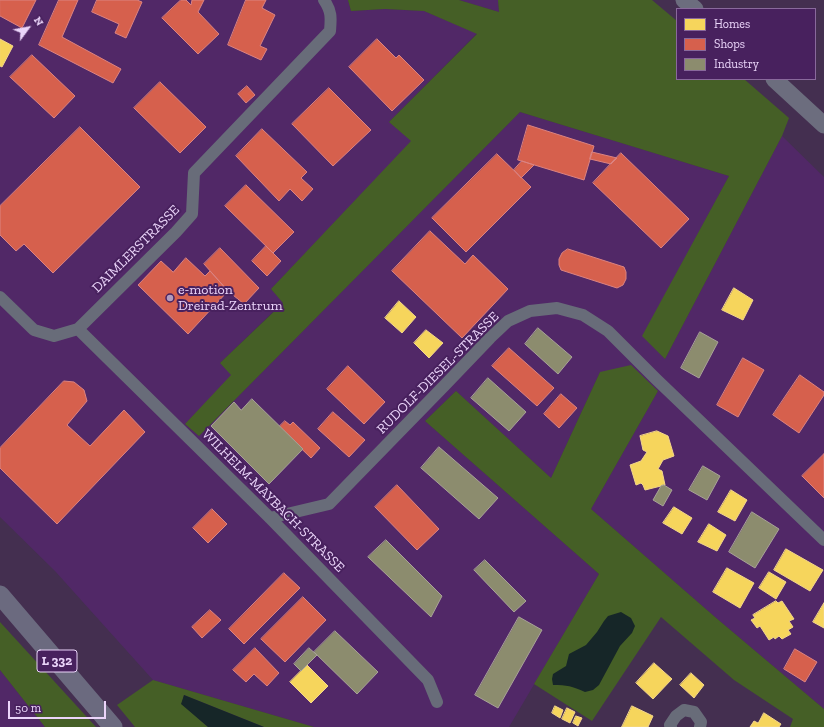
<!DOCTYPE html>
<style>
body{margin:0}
#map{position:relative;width:824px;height:727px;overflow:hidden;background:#442f50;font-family:"Zilla Slab",serif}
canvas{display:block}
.legend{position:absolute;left:676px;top:8px;width:140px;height:72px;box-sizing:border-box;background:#48215e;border:1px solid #89699c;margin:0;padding:5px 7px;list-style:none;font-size:12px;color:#ebd5fa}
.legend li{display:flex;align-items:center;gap:8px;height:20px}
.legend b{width:20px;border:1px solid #89699c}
.north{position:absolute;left:8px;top:8px;width:40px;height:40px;-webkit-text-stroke:3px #48215e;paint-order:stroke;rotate:58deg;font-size:11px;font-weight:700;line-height:16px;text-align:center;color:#ebd5fa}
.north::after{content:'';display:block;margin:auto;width:14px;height:18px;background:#ebd5fa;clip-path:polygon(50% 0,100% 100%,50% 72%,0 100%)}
.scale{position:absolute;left:8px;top:701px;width:98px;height:18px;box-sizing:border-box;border:2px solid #ebd5fa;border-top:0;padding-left:5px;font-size:12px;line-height:14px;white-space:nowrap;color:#ebd5fa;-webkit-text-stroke:3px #48215e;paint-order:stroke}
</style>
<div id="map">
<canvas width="824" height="727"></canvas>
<ul class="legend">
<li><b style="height:11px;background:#f6d55c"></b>Homes</li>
<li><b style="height:11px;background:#d6604d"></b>Shops</li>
<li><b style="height:11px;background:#8c8c6e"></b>Industry</li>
</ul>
<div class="north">N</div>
<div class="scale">50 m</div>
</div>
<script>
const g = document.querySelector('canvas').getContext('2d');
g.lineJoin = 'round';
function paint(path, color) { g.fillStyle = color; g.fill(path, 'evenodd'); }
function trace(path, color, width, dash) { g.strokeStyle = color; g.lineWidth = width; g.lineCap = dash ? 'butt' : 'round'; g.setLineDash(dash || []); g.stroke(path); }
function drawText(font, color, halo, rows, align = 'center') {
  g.font = font + ' "Zilla Slab",serif'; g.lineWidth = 4; g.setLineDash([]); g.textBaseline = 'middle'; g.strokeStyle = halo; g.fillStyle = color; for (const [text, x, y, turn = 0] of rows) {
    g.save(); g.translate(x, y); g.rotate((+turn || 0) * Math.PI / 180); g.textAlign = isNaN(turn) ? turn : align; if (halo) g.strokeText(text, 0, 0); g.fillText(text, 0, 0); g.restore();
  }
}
paint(new Path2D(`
 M 0,0 L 348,0 L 351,11 L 385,9 L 424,11 L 477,33 L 389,122 L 412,141 L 271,289 L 283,302 L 220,363 L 232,375 L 185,424 L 199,436 L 520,112 L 729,176 L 643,336 L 665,359 L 782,136 L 824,177 L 824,709 L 715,617 L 591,509 L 658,391 L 600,372 L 551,478 L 456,391 L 425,421 L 599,574 L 509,727 L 314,727 L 153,680 L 55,571 L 0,517 Z
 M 459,0 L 498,0 L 499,12 Z
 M 0,670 L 45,727 L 0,727 Z`), '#512867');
paint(new Path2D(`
 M 348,0 L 459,0 L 499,12 L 498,0 L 652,0 L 677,21 L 677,79 L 744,79 L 789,118 L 782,136 L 665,359 L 642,336 L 729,176 L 520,112 L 199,436 L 185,424 L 231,375 L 220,363 L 283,303 L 271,289 L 411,141 L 389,122 L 477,34 L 424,11 L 385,9 L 351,11 Z
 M 631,365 L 658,391 L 591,509 L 715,617 L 824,709 L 824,727 L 790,727 L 793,719 L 734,680 L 661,617 L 592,721 L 534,684 L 599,574 L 425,421 L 456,391 L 551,478 L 600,372 Z
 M 0,622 L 96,727 L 45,727 L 0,670 Z
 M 153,680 L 314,727 L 264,727 L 184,695 L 182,704 L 208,727 L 135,727 L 117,705 Z`), '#455f26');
paint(new Path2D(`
 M 621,612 L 631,618 L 635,626 L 632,633 L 620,646 L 599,685 L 593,690 L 585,692 C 572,686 567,685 553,685 L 552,679 L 553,674 L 566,666 L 569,654 L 586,645 L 597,632 L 604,621 L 608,616 Z
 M 184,695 L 264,727 L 208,727 L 181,704 Z`), '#162628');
const homes = new Path2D(`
 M 0,39 L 13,46 L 2,67 L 0,66 Z
 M 734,288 L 753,300 L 743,320 L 722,310 Z
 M 399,301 L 416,317 L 402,333 L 385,318 Z
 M 426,330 L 443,343 L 429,358 L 414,343 Z
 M 657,431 L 668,436 L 674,456 L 663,460 L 658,469 L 662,471 L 665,485 L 645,490 L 643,485 L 641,483 L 636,485 L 630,465 L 641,461 L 647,452 L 643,450 L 640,436 Z
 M 731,490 L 747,500 L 735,521 L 718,512 Z
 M 674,507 L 692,518 L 682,534 L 663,523 Z
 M 709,524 L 726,535 L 717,551 L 698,542 Z
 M 786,549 L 823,570 L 810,591 L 774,570 Z
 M 727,568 L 754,583 L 740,608 L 713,592 Z
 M 769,572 L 786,582 L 776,599 L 759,588 Z
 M 776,601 L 778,603 L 782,601 L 794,619 L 789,621 L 793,627 L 788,630 L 791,634 L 782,639 L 779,636 L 775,639 L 774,637 L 769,640 L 760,626 L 757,628 L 751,620 L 755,618 L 753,615 Z
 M 824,603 L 824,628 L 813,622 Z
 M 654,663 L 672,679 L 653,699 L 636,683 Z
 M 307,665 L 328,686 L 311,703 L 290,682 Z
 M 691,673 L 704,685 L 694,698 L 680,685 Z
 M 555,706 L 563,710 L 560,718 L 552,713 Z
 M 632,706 L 653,716 L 648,727 L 622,727 Z
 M 567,708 L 575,712 L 570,723 L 562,719 Z
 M 764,713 L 781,724 L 779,727 L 750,727 L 754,721 L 758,723 Z
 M 576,716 L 582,718 L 578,726 L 573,723 Z`);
paint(homes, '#f6d55c');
trace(homes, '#f3d58b', 1);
const shops = new Path2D(`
 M 0,0 L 36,0 L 22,28 L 0,16 Z
 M 59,0 L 78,0 L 62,37 L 121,69 L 113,83 L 39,45 Z
 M 97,0 L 137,0 L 142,2 L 126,38 L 115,33 L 119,24 L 92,12 Z
 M 181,0 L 186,0 L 191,5 L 192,0 L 204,0 L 198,12 L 219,34 L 198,54 L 162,18 Z
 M 246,0 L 266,0 L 262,8 L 275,15 L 260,46 L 267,49 L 261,60 L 228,45 Z
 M 377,39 L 396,58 L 399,55 L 424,80 L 392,111 L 349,67 Z
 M 32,55 L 75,96 L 54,118 L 10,77 Z
 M 160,82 L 206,127 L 180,153 L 134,108 Z
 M 247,86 L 255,95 L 246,103 L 238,94 Z
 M 329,88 L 371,130 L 333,166 L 292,124 Z
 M 528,125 L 594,146 L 584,180 L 518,160 Z
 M 80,127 L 140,187 L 53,273 L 24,244 L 16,251 L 0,235 L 0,206 Z
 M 262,129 L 307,172 L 301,178 L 313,189 L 302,201 L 290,189 L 279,201 L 236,156 Z
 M 592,152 L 617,158 L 611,164 L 590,159 Z
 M 621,153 L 689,219 L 661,248 L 593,183 Z
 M 497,154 L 531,187 L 466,252 L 432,218 Z
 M 522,161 L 534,165 L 521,178 L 514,170 Z
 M 246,185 L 294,232 L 273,253 L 225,206 Z
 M 430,231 L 465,264 L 473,255 L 508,289 L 462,338 L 392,271 Z
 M 266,246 L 281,261 L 267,276 L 252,261 Z
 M 220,248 L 259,288 L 244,304 L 228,291 L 204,264 Z
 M 568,249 L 624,267 L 626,272 L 626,279 L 623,285 L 617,288 L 561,270 L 559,265 L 559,259 L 562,253 Z
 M 186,258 L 205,276 L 210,271 L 228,291 L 188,334 L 138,285 L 161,261 L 173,272 Z
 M 509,348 L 554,388 L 537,406 L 492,366 Z
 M 743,358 L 764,370 L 738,417 L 717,405 Z
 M 348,366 L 385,402 L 364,424 L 327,389 Z
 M 800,375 L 824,392 L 824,395 L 799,433 L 773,415 Z
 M 64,381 L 74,382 L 84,390 L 87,401 L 67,425 L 90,446 L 124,410 L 145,432 L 57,524 L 0,468 L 0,448 Z
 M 561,394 L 577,408 L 559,428 L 544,414 Z
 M 333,412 L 365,440 L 349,457 L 318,429 Z
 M 285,421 L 290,425 L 293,422 L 320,448 L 311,458 L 279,427 Z
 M 824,454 L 824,498 L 802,476 Z
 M 397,485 L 439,529 L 417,550 L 375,507 Z
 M 212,509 L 227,524 L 208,543 L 193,528 Z
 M 284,573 L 300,588 L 244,644 L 229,629 Z
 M 303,597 L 326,620 L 285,662 L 261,639 Z
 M 210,610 L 221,620 L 202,638 L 192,627 Z
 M 255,648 L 279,673 L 267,686 L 254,674 L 246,682 L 233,670 Z
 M 795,649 L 817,662 L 805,682 L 784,669 Z`);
paint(shops, '#d6604d');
trace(shops, '#dc8381', 1);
const industry = new Path2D(`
 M 538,328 L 572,357 L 558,374 L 525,344 Z
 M 700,332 L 718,342 L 699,378 L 681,368 Z
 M 488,378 L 526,412 L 509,431 L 471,398 Z
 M 252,399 L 303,449 L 269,484 L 211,426 L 234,402 L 241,410 Z
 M 439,447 L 498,498 L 479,519 L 421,468 Z
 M 703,466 L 720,476 L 707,500 L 689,490 Z
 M 664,485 L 672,490 L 663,506 L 653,500 L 661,486 Z
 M 752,512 L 779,529 L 755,568 L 729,552 Z
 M 386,540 L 442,596 L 431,617 L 368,557 Z
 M 485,560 L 526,601 L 514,612 L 474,570 Z
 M 519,617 L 542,630 L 498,708 L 475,695 Z
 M 335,631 L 378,672 L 357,694 L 314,652 Z
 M 309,648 L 317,655 L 301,671 L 294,664 Z`);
paint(industry, '#8c8c6e');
trace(industry, '#a8a298', 1);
trace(new Path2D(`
 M 0,297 L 34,330 L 54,336 L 78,329 L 176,232 L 192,214 L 194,173 L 330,31 C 331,18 332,12 324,0
 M 78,329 L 270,518 L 428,680 L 437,702
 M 270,518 L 329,504 L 444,386 L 490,338 L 508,321 L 530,311 L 557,308 L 583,315 L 608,331 L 656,379 L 824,540
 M 671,727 L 670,725 L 676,716 L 684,710 L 694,712 L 701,722 L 700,727`), '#686c79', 12);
trace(new Path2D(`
 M 684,0 L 695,9
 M 774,79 L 824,125`), '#6c6d7e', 17);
trace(new Path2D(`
 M 0,595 L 113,727`), '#6b6a7f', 19);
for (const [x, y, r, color] of [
 [170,298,4,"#b19bbe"]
]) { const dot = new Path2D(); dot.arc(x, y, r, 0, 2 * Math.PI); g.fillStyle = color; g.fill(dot); trace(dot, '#48215e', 1.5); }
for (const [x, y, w] of [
 [57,661,40]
]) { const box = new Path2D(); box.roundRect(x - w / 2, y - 11, w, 22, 3); g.fillStyle = '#48215e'; g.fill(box); trace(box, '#ebd5fa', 1); }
drawText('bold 13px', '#ebd5fa', null, [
 ["L 332",57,661]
]);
drawText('14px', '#ebd5fa', '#48215e', [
 ["DAIMLERSTRASSE",136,249,-45],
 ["RUDOLF-DIESEL-STRASSE",438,373,-45],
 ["WILHELM-MAYBACH-STRASSE",273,501,45]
]);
drawText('14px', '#ebd5fa', '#48215e', [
 ["e-motion",178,290],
 ["Dreirad-Zentrum",178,306]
], 'left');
</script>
